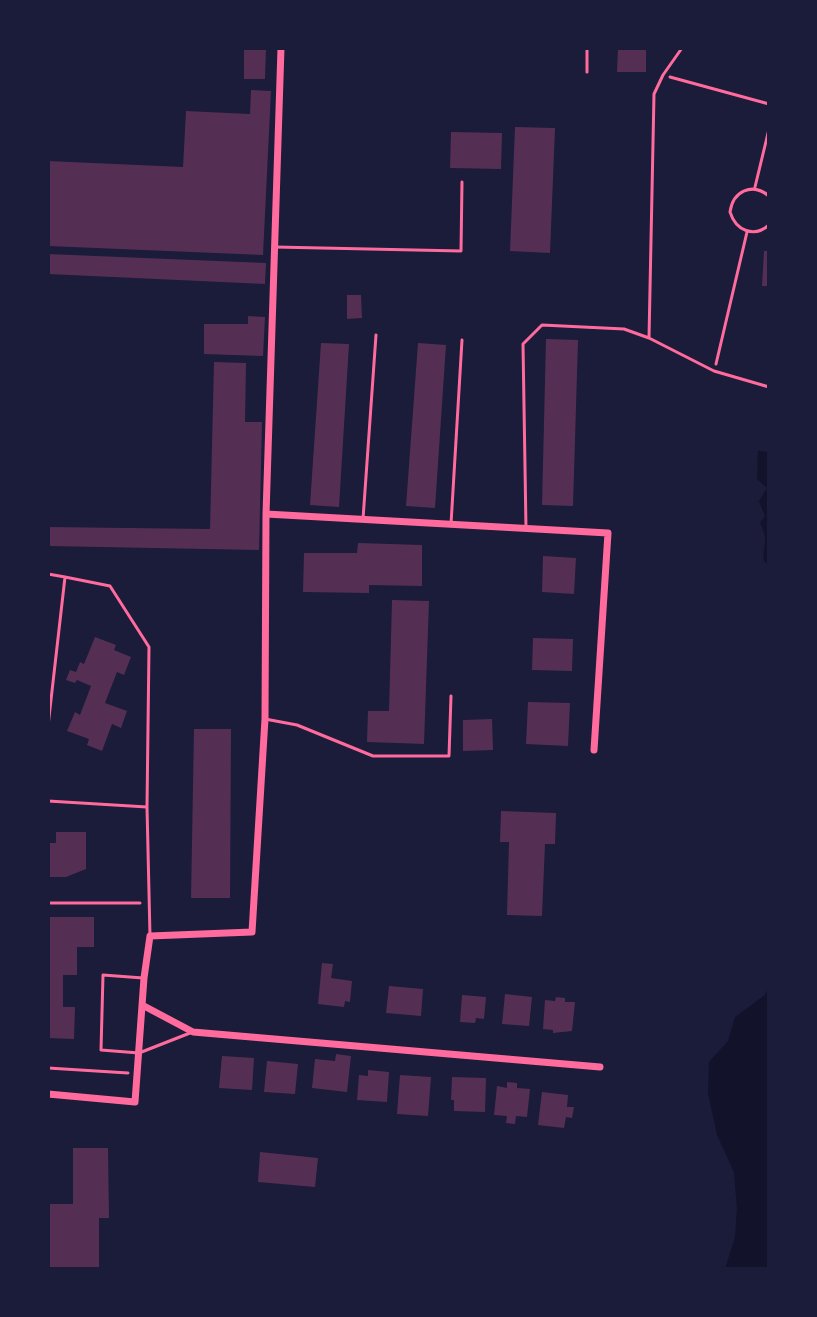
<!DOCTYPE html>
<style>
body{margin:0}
#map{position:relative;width:817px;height:1317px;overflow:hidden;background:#1b1b3a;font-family:"Nunito Sans",sans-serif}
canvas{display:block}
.frame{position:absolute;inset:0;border:50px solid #1b1b3a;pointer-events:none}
</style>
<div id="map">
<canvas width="817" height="1317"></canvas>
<div class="frame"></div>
</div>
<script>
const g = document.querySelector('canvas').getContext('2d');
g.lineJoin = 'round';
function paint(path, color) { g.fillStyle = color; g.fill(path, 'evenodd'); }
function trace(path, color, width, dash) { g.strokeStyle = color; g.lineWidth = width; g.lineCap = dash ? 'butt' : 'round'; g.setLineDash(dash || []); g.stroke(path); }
paint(new Path2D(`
 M 758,451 L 769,452 L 769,566 L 764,561 C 762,544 770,543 760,523 L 765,516 L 759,501 L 767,488 L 757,479 Z
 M 769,985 L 769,1269 L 725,1269 L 735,1237 L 737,1208 L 734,1172 L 717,1135 L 708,1093 L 709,1062 L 728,1041 L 735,1017 L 765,995 Z`), '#12122b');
paint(new Path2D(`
 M 244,48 L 266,48 L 265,79 L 244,79 Z
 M 618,48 L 646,48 L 646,72 L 617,72 Z
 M 251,90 L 271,91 L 263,255 L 48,246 L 48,161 L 183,167 L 186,111 L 250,114 Z
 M 515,127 L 555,128 L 550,253 L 510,251 Z
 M 451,132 L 502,133 L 501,169 L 450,168 Z
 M 764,251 L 769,251 L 769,286 L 762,286 Z
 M 48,254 L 266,263 L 265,284 L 48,274 Z
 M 347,295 L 361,295 L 362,318 L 347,319 Z
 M 248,316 L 265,317 L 263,356 L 204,354 L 204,324 L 248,324 Z
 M 546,339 L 578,340 L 573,506 L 542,505 Z
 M 321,343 L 349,344 L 339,507 L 310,505 Z
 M 418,343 L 446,345 L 435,508 L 406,506 Z
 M 214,362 L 246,363 L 245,422 L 262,422 L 259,550 L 48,546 L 48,527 L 210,529 Z
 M 358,543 L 422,545 L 422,586 L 369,585 L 369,593 L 303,592 L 304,553 L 357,553 Z
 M 543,556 L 576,558 L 574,594 L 542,592 Z
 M 392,600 L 429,601 L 424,744 L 367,742 L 368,711 L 389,711 Z
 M 95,637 L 116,645 L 114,650 L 131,657 L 124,675 L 117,672 L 105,703 L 127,711 L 121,728 L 112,724 L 102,751 L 87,745 L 89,739 L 67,731 L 75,712 L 80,715 L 91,686 L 77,680 L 75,683 L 66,680 L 70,670 L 76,672 L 80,662 L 84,664 Z
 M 533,638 L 573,639 L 572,671 L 532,670 Z
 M 528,702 L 570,703 L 568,746 L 526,744 Z
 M 492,719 L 493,750 L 463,751 L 463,720 Z
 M 194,729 L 231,729 L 230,898 L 191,898 Z
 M 501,811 L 556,813 L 555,844 L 545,844 L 542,916 L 507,915 L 509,842 L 500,842 Z
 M 56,832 L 86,832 L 86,869 L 66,877 L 48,877 L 48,843 L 56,843 Z
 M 48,917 L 94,917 L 94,947 L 77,947 L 77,975 L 63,975 L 63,1007 L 75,1007 L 74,1039 L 48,1038 Z
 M 322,963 L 333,964 L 331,978 L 352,981 L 350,1002 L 345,1001 L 344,1007 L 318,1004 Z
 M 389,986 L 423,989 L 421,1016 L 386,1013 Z
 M 505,994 L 532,997 L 529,1026 L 502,1024 Z
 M 462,995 L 486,997 L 484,1019 L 476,1018 L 475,1023 L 460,1022 Z
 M 556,997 L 565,998 L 565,1002 L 575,1002 L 572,1031 L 553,1033 L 553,1030 L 543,1029 L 545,1000 L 555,1001 Z
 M 336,1054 L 351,1056 L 347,1092 L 312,1088 L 315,1059 L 335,1061 Z
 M 222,1056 L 254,1058 L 252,1090 L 219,1088 Z
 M 267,1061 L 298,1064 L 295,1094 L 264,1092 Z
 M 368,1070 L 389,1072 L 387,1102 L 357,1100 L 359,1075 L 368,1076 Z
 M 400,1075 L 431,1077 L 428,1116 L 397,1114 Z
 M 452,1077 L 486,1078 L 485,1112 L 454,1111 L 454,1100 L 451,1100 Z
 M 507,1082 L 517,1083 L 517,1088 L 530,1089 L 527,1117 L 516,1116 L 515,1124 L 506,1123 L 507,1116 L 494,1115 L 497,1086 L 507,1088 Z
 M 542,1092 L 568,1095 L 567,1107 L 574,1107 L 572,1118 L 566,1117 L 564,1128 L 538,1125 Z
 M 73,1148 L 108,1148 L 109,1218 L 99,1218 L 99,1269 L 48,1269 L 48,1204 L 73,1204 Z
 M 260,1152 L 318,1158 L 315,1187 L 258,1182 Z`), '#542f53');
trace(new Path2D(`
 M 670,77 L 769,104
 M 755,187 L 769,129
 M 769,196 C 752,182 733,191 730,212 C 736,231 754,238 769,225
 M 716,364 L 747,232
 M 48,903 L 140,903
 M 48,1068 L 128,1073`), '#ff6b9d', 3);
trace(new Path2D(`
 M 587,72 L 587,48
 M 275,247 L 461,251 L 462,182
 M 649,338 L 654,94 L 663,75 L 682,48
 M 363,519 L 376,335
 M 451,524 L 462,340
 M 526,529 L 523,344 L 542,325 L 624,329 L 649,338 L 714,371 L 769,387
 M 48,574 L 65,577 L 48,726
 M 265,719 L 297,725 L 373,756 L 449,756 L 451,696
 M 48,801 L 147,807 L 149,647 L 110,586 L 65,577
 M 147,807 L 150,936
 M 143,978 L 103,975 L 101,1050 L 139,1053 L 190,1033`), '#ff6b9d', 3);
trace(new Path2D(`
 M 266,514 L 608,533 L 594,750
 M 144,1006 L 193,1032 L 600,1067
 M 48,1094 L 135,1102 L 144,978 L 150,936 L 252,932 L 265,719 L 266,514 L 281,48`), '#ff6b9d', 7);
</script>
